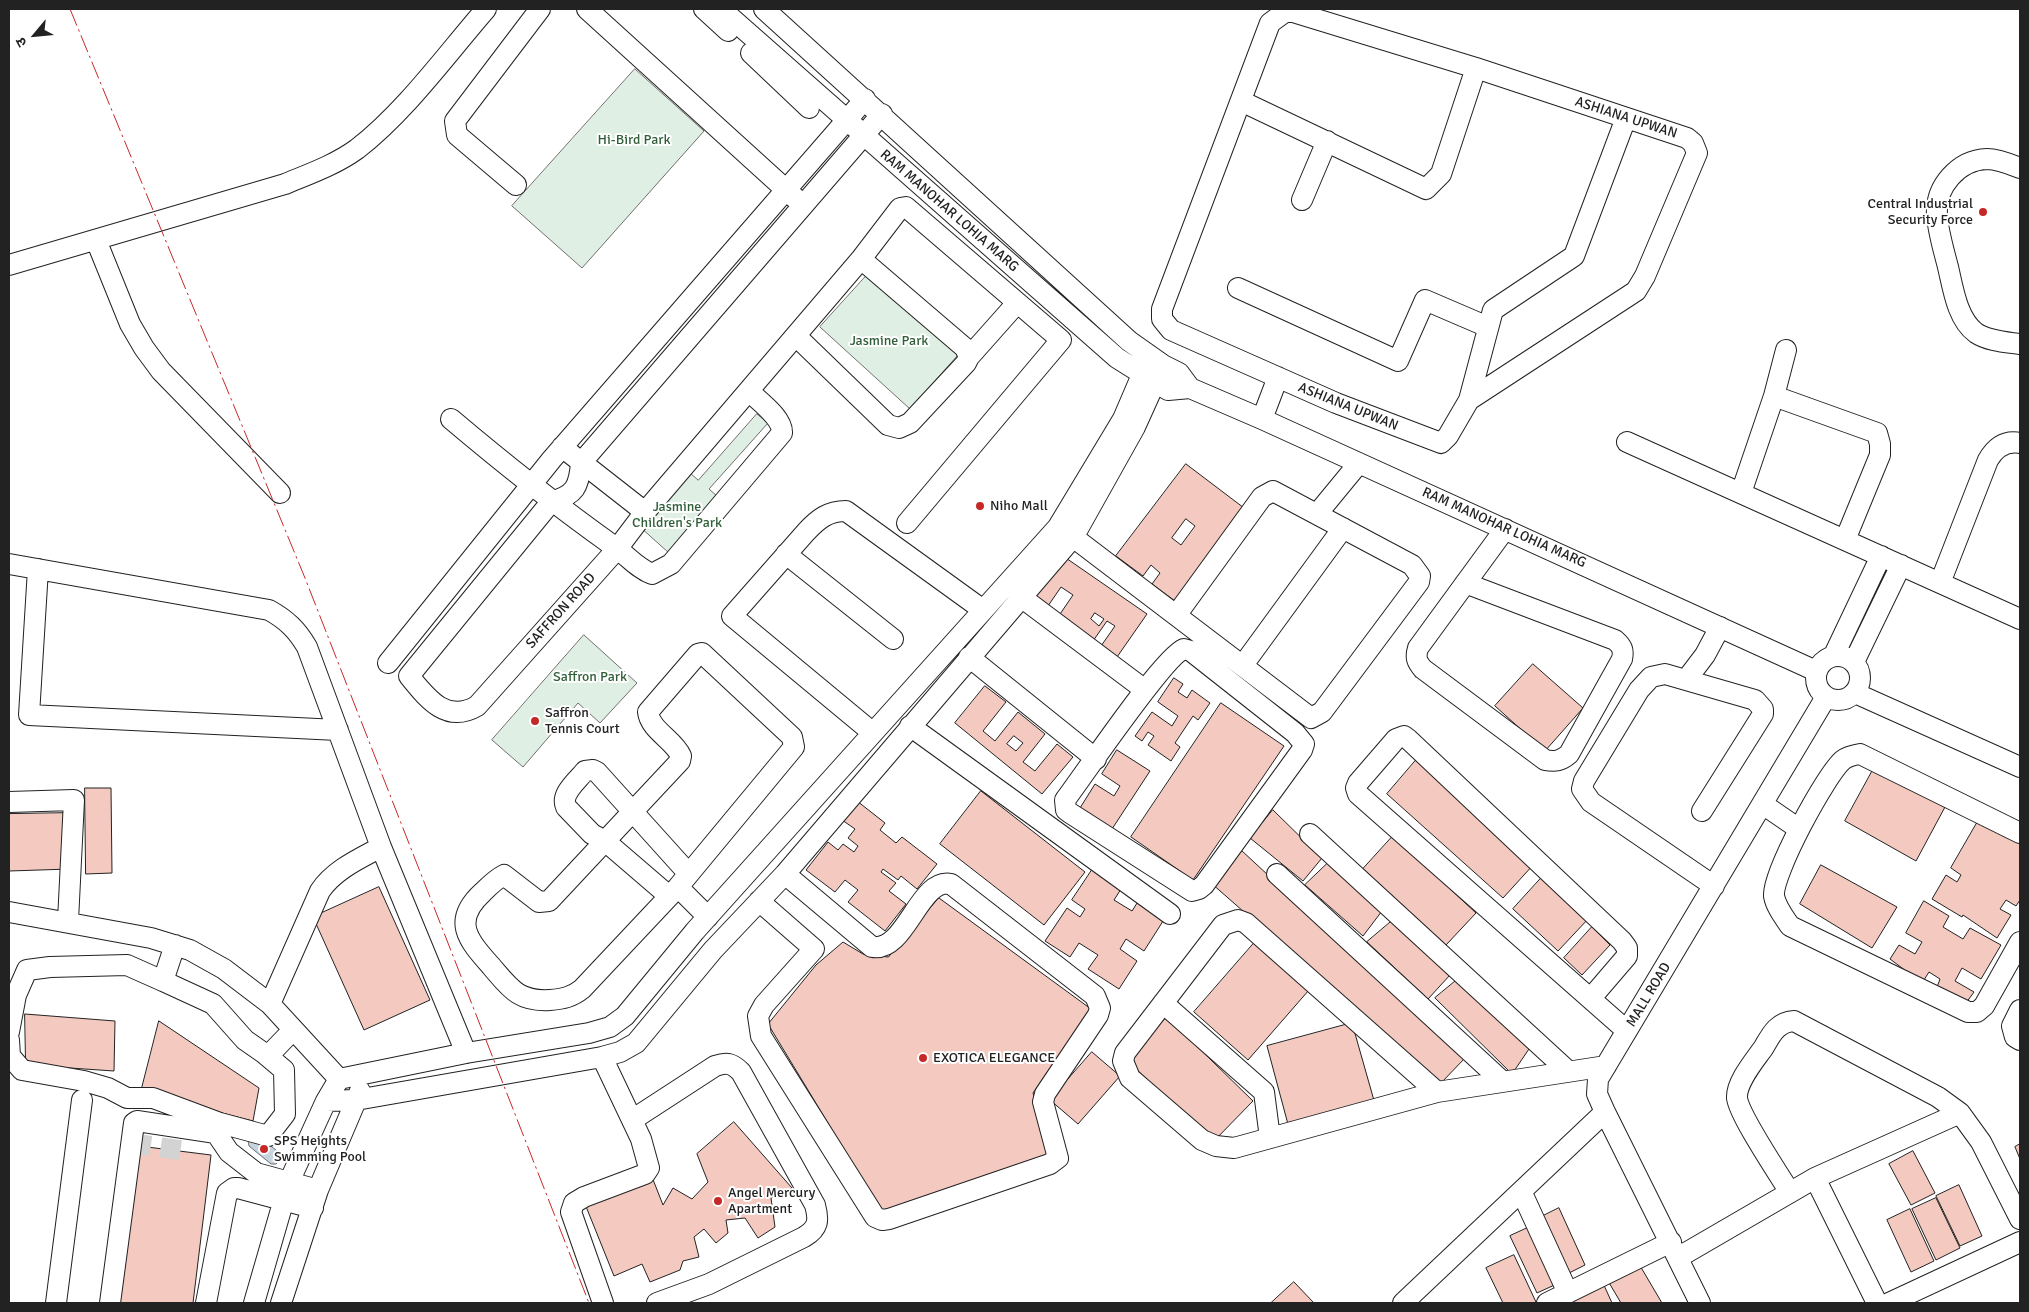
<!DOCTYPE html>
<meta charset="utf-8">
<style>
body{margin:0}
#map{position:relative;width:2029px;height:1312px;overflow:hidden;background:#fff;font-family:Signika,"Noto Sans Devanagari",sans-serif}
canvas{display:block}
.frame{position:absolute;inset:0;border:10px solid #222;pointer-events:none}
.north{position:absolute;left:10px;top:10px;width:50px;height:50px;-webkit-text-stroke:4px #fff;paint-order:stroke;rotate:242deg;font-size:14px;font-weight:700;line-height:20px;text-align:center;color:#222}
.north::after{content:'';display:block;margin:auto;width:18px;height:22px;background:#222;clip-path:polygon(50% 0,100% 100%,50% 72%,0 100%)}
</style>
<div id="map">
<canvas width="2029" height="1312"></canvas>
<div class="frame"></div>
<div class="north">उ</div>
</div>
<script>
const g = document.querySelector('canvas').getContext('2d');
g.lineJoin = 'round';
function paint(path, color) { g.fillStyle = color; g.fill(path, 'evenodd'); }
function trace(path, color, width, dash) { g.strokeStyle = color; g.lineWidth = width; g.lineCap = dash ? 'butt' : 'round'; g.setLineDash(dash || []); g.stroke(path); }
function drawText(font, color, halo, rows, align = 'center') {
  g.font = font + ' Signika,sans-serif'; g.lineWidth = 4; g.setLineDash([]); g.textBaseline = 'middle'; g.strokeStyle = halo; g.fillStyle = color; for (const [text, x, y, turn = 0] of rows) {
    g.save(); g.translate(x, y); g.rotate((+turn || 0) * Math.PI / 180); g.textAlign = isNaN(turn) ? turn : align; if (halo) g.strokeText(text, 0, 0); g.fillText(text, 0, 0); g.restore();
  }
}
const green = new Path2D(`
 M 635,69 L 704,131 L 582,268 L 512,206 Z
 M 868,274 L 958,355 L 910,409 L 820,327 Z
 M 757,414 L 768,423 L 709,489 L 718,497 L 669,553 L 640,527 L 689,472 L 698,480 Z
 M 584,635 L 637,683 L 600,723 L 578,703 L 523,767 L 492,740 Z`);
paint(green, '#e0efe3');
trace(green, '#6f6f6f', 1);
const water = new Path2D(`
 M 257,1135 L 281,1154 L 281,1159 L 276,1164 L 271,1164 L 249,1146 L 248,1140 Z`);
paint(water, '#c7d3dd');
trace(water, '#6f6f6f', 1);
const building = new Path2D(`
 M 1186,464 L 1248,511 L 1179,604 L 1152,584 L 1160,573 L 1151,565 L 1143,576 L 1116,556 ZM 1186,519 L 1195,526 L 1181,545 L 1172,538 Z
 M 1063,556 L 1147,614 L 1117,657 L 1101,646 L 1115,626 L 1107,621 L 1093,641 L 1058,617 L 1073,595 L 1061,587 L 1048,606 L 1034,597 ZM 1095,613 L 1104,619 L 1099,626 L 1091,619 Z
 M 1533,664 L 1583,708 L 1545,751 L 1495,706 Z
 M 1174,678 L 1183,684 L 1178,692 L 1187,698 L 1192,690 L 1210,703 L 1198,720 L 1193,716 L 1175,743 L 1180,747 L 1171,761 L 1148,745 L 1154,736 L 1148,732 L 1142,741 L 1135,736 L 1152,712 L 1172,726 L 1178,716 L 1158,702 Z
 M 985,686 L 1006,702 L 983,731 L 995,741 L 1018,712 L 1045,734 L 1023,762 L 1035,771 L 1057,744 L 1073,757 L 1042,794 L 955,723 ZM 1014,736 L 1023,743 L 1016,751 L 1007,744 Z
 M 1221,703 L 1284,746 L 1193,880 L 1131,837 Z
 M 1117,750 L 1150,771 L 1112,829 L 1080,808 L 1095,784 L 1114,796 L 1120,786 L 1102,774 Z
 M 1417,759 L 1534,864 L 1503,898 L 1387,794 Z
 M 1874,768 L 1945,807 L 1916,861 L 1845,821 Z
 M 85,788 L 111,788 L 112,873 L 86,874 Z
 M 981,791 L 1085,872 L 1044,925 L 940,844 Z
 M 857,801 L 885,823 L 880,830 L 896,843 L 902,837 L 937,864 L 917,889 L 901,876 L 898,880 L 883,869 L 881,872 L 896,883 L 889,891 L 906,904 L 885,931 L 848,902 L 858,890 L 845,880 L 835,892 L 806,870 L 828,842 L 838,850 L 843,844 L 854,852 L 858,846 L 848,838 L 855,829 L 842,820 Z
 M 1273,810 L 1322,858 L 1303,881 L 1250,838 Z
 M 70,813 L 70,869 L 9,871 L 9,814 Z
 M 1981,816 L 2020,839 L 2020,900 L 2016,906 L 2006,900 L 2000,909 L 2011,915 L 1997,938 L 1963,915 L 1962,917 L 1932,899 L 1946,875 L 1957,882 L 1961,875 L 1951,868 Z
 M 1393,836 L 1476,913 L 1446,945 L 1363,869 Z
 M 1241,850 L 1465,1058 L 1440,1084 L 1211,883 Z
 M 1328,863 L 1382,911 L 1363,936 L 1305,885 Z
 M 1821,865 L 1897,907 L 1872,948 L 1800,904 Z
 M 1092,870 L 1121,889 L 1114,900 L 1132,911 L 1139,900 L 1165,918 L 1144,951 L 1126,939 L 1120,949 L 1137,961 L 1119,989 L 1088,969 L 1098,955 L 1079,943 L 1070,957 L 1045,941 L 1067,908 L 1080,917 L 1085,909 L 1072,900 Z
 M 1544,875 L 1589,918 L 1558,951 L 1513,909 Z
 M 379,887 L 430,1000 L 364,1030 L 313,917 Z
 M 939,898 L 1091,1009 L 1033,1093 L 1052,1155 L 883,1214 L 768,1024 L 816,965 L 843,942 L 863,954 L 888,957 Z
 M 1924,901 L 1949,916 L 1943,927 L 1963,939 L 1970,928 L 2001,945 L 1981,979 L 1962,968 L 1955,981 L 1974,992 L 1966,1003 L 1936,990 L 1940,979 L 1929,972 L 1922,983 L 1890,959 L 1899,945 L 1915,954 L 1922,942 L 1906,933 Z
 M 1393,920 L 1450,975 L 1428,999 L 1367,942 Z
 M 1592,927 L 1610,945 L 1582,975 L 1564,958 Z
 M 1255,942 L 1309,990 L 1248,1060 L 1194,1012 Z
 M 1458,979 L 1531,1046 L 1512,1074 L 1435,998 Z
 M 25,1014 L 115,1021 L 114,1071 L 26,1065 Z
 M 1167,1017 L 1253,1101 L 1212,1143 L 1126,1059 Z
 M 159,1021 L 259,1088 L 253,1121 L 141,1092 Z
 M 1352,1023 L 1375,1104 L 1289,1128 L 1267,1046 Z
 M 1092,1052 L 1120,1076 L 1078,1124 L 1050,1100 Z
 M 734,1122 L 792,1188 L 771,1198 L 775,1227 L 758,1238 L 745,1218 L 726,1220 L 728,1233 L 716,1243 L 704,1229 L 694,1237 L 699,1257 L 683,1261 L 680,1270 L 650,1282 L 642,1264 L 614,1276 L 585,1204 L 652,1177 L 663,1205 L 673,1188 L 692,1199 L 708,1182 L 697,1154 Z
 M 2020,1144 L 2020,1159 L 2015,1147 Z
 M 147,1147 L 211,1155 L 193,1303 L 112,1303 L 130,1155 Z
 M 1913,1151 L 1935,1193 L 1911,1205 L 1889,1164 Z
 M 1959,1185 L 1982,1236 L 1960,1246 L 1936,1196 Z
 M 1936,1198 L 1960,1248 L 1936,1260 L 1912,1209 Z
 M 1559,1208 L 1585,1265 L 1561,1277 L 1535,1220 Z
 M 1910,1209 L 1934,1261 L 1911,1272 L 1887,1220 Z
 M 1534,1225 L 1561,1282 L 1537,1293 L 1510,1236 Z
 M 1514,1255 L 1536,1302 L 1533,1303 L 1503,1303 L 1486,1268 Z
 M 1639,1264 L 1662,1303 L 1621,1303 L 1608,1281 Z
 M 1294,1282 L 1314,1303 L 1271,1303 Z
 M 1603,1283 L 1612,1303 L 1560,1303 Z`);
paint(building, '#f3c9c0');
trace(building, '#222', 1);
trace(new Path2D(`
 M 131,1143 L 186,1151`), '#d3d3d3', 20, [20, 10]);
const minor = new Path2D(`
 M 587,9 L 795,198
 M 704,9 L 728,31
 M 721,9 L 1117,358 L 1168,390 L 1190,388 L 1262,419 L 1816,671
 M 764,9 L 1129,341 L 1163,365 L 1179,373 L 1190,388
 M 1285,12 L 1293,12 L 1476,68 L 1687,138 L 1693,143 L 1697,153 L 1645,276 L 1636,291 L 1469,400 L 1448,436 L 1441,443 L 1336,403 L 1171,330 L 1162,319 L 1162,309 L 1270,23 Z
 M 751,53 L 809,108
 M 1241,101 L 1426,189 L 1441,174 L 1476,68
 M 2020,168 C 2010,164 1998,159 1987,159 C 1958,160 1935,187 1937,215 C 1938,232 1944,251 1948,267 C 1953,288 1957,319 1976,333 C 1988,341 2006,342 2020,344
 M 516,185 L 457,135 L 455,121 L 540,9
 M 1302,200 L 1327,141
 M 96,240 L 130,324 L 144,348 L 161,371 L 280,493
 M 861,259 L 900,208 L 906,207 L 1061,340 L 907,523
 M 9,265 L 285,184 C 309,174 335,165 357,149 C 405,112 446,55 486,9
 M 1238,288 L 1398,361 L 1425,300 L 1488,327
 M 969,357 L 1017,303
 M 1774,396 L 1877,433 L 1880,444 L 1880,455 L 1845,540
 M 1469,400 L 1493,310 L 1574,256 L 1626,118
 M 451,419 C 503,463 556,505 612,545 C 626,554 636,568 652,574 L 671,564 L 782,433 C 783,418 760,402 750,392
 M 1262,419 L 1278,377
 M 1627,442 L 2020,619
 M 562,447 L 645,512 L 617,549 L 477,706 C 446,724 427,698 409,676 L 551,502 C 575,495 579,487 581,463 L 882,114
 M 1741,493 L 1774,396 L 1786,350
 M 645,512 L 861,259 L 965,348 L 969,357 L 966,363 L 910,423 L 899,428 L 888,425 L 796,336
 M 1317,514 L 1359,463
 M 1073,537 L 1311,718 L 1322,712 L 1419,582 L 1420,576 L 1412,565 L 1273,491 L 1262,497 L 1177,614
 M 786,554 L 893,639
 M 9,564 L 269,610 C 287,620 297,630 307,647 L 381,847 L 466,1053
 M 38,569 L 29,715 L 338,730
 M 1465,583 L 1615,640 C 1622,646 1624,650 1622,659 L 1569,754 C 1561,761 1555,762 1545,760 L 1423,669 C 1417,662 1415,658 1418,648 L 1505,529
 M 1940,583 L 1988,460 C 1995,448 2005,440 2020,443
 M 1021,597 L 1145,690
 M 1184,649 L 1191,651 L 1295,733 L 1304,744 L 1302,750 L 1204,885 L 1199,889 L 1192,891 L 1070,813 L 1066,810 L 1065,800 C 1084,775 1164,656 1184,649 Z
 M 1834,655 L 1881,556
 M1816 678a22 22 0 1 1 44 0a22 22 0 1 1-44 0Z
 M 969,657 L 1096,759
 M 1854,662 L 1901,565
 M 388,663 L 552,459 L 865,99
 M 1243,665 L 1343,528
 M 1686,680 L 1705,655 L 1720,627
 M 1855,693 L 2020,767
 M 910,726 L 1170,914
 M 873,733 L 732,616 L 806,532 C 818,519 828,511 846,511 L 983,610
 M 9,802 L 74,800 L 68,921
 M 1764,805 L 1799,829
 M 1702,811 L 1763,714 L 1763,709 L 1755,700 L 1665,674 L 1651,677 L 1639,690 L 1584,781 L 1582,789 L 1591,802 L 1714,886
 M 2020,833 L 1860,754 C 1854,755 1848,756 1843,760 C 1826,774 1772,874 1774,896 C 1776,907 1784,917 1790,926 L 1968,1012 L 1977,1012 L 1984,1006 L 2020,942
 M 1310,834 L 1568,1071
 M 1277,874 L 1502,1081
 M 678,887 L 794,747 L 792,737 L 702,653 L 698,654 L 648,712 C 650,730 674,740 681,756 L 680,761 L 549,901 L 539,902 L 504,875 C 496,879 489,886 483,892 C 451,921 468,940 491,966 C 510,988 518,1002 550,1000 C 563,999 572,997 582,989 L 678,887 L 708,917
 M 669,896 L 605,841 L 592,834 L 566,807 C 560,794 577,781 585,771 L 593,770 L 597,772 L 688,873
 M 759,901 L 814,949 L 764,1005 L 758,1016 L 761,1036 L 875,1217 L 882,1220 L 889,1219 L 1050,1164 L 1058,1158 L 1043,1102 L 1045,1094 L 1098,1015 L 1100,1008 L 1095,996 L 951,884 C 919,877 906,953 872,947 L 785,874
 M 9,912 L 151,938 L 190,950 L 224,969 L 270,1004 L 339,1079
 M 163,981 L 213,1004 L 245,1040 L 268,1056 L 293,1030
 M 1591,998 L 1627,956 L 1627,948 L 1622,941 L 1408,739 L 1404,736 L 1396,739 L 1358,783 L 1356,788 L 1358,794 L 1627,1031
 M 1163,1003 L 1264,1092 L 1270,1138
 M 270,1004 L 320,891 C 334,870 359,859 381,847
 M 2020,1010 L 2012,1026 L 2015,1037 L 2020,1040
 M 9,1032 L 16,995 L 27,970 L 50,967 L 127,965 L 163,981 L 175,945
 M 9,1040 L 10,1056 L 22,1070 L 84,1081 L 108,1088 L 127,1098 L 153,1098 L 220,1123 L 268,1136 L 285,1114 L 284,1070 L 265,1054
 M 602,1057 L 641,1139 L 649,1168 L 645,1174 L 584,1197 L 574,1203 L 571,1212 L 603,1303
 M 1437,1092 L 1246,923 L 1238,920 L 1223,925 L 1125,1053 L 1123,1061 L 1130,1078 L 1202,1140 L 1216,1146 L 1234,1148 L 1437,1092 L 1606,1066
 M 326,1101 L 356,1100 L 602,1057 L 620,1052 L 636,1043 L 713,950 L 785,874 L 1074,536 L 1135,427 L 1163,365
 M 632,1120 L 715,1066 C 727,1062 732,1063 741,1072 L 815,1205 C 819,1220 819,1228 804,1237 L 709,1284 L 657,1303
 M 1815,1178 L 1877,1303
 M 1789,1191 C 1778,1173 1739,1115 1737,1098 C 1736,1082 1755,1060 1764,1047 C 1771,1035 1777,1022 1794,1021 L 1938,1097 L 1960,1113 L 1981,1142 L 2020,1219
 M 1522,1193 L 1568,1293
 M 1679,1257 L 1815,1178 L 1960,1113
 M 56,1303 L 82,1100
 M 110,1303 L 134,1123 L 137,1121 L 216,1133 L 229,1152 L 256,1173 L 318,1190
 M 206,1303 L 227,1193 L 234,1188 L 238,1188 L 313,1208
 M 254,1303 L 289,1182 L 326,1101 L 339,1079 L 466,1053 L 589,1033 L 610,1027 L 625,1016 L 695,931 L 1058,527 L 1123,419 L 1150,356
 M 281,1303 L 318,1190 L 360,1091
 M 1403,1303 L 1605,1112
 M 1547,1303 L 1671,1242
 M 1700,1303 L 1605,1112 L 1597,1094 L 1598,1079 L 1826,697
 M 1889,1303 L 2020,1242`);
trace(minor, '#222', 22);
trace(minor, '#fff', 20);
trace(new Path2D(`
 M 70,9 L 305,578 L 589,1303`), '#c62828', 1, [18, 4, 2.5, 4]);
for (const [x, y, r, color] of [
 [1983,212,5,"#c62828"],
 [980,506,5,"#c62828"],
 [535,721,5,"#c62828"],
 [923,1058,5,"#c62828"],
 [264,1149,5,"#c62828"],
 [718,1201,5,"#c62828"]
]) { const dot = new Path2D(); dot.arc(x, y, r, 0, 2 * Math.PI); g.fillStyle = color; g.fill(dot); trace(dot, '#fff', 2); }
drawText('14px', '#222', '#fff', [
 ["ASHIANA UPWAN",1626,118,18],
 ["RAM MANOHAR LOHIA MARG",949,211,41],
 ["ASHIANA UPWAN",1348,407,22],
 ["RAM MANOHAR LOHIA MARG",1504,528,24],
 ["SAFFRON ROAD",561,611,-48],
 ["MALL ROAD",1649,995,-59]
]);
drawText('14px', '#2f5e38', '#fff', [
 ["Hi-Bird Park",634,140],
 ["Jasmine Park",889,341],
 ["Jasmine",677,507],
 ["Children's Park",677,523],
 ["Saffron Park",590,677]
]);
drawText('14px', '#222', '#fff', [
 ["Central Industrial",1973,204,"right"],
 ["Security Force",1973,220,"right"],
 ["Niho Mall",990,506],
 ["Saffron",545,713],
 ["Tennis Court",545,729],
 ["EXOTICA ELEGANCE",933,1058],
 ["SPS Heights",274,1141],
 ["Swimming Pool",274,1157],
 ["Angel Mercury",728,1193],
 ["Apartment",728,1209]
], 'left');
</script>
